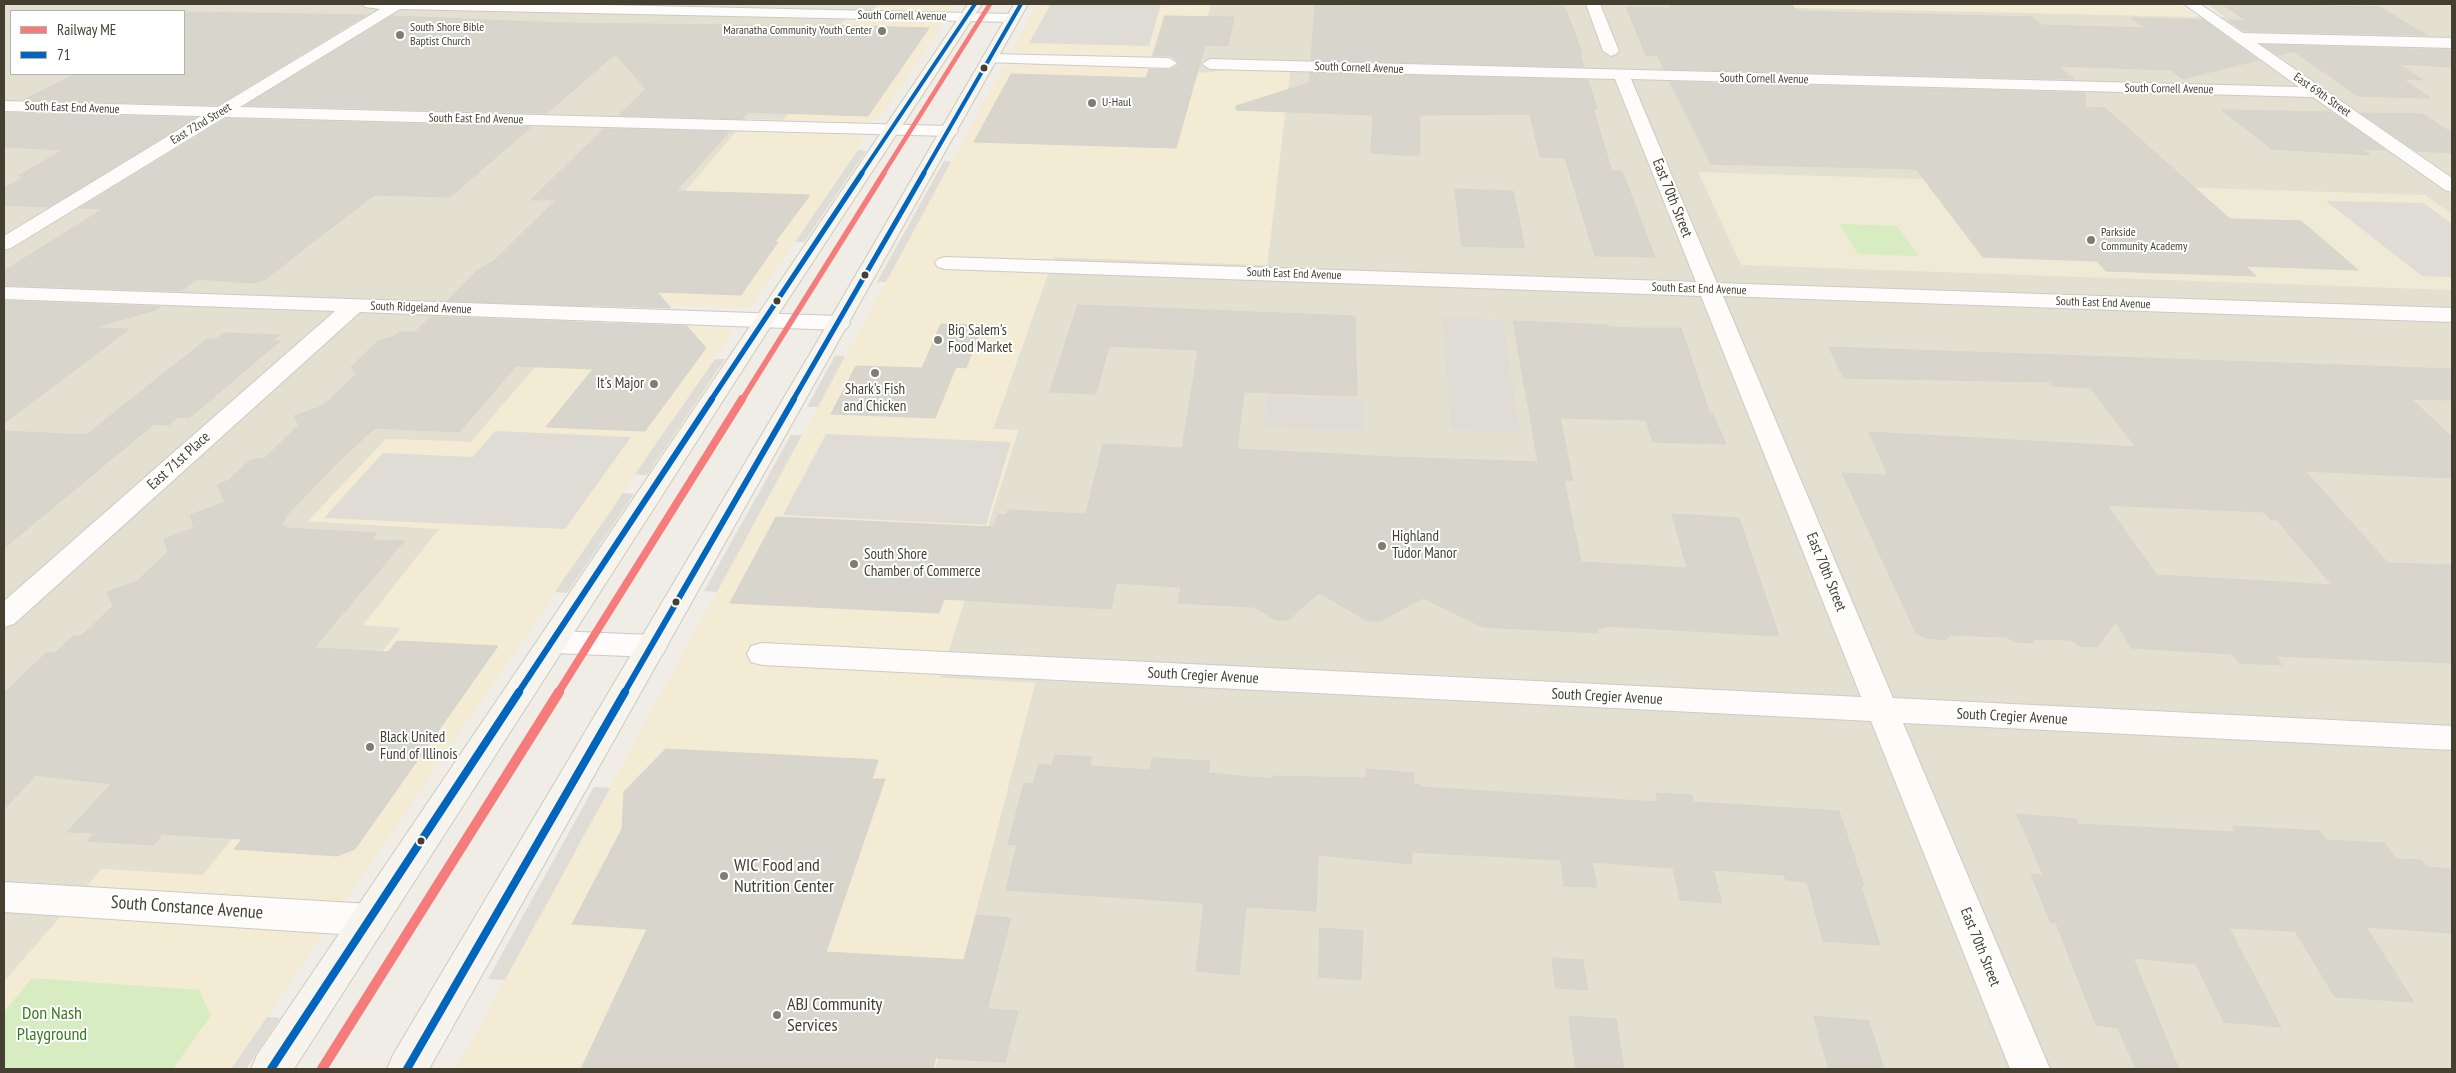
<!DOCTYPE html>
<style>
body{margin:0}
#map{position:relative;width:2456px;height:1073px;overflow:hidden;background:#efede5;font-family:"PT Sans Narrow",sans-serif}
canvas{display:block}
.frame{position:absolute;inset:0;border:5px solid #443f31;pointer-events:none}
.legend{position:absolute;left:10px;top:10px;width:175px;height:65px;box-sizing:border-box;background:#fff;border:1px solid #b4b2ad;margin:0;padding:6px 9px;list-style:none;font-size:15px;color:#443f31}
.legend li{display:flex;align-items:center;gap:10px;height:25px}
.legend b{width:25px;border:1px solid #b4b2ad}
</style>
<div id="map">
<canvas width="2456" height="1073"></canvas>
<div class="frame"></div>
<ul class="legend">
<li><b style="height:6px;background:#f67b7b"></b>Railway ME</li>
<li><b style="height:6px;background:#0065bd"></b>71</li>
</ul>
</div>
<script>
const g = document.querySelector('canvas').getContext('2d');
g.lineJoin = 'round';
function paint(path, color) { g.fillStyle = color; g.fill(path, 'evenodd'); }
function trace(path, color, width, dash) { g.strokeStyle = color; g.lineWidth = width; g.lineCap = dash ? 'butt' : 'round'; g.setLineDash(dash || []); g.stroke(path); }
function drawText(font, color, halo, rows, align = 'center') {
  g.font = font + ' "PT Sans Narrow",sans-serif'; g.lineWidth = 4; g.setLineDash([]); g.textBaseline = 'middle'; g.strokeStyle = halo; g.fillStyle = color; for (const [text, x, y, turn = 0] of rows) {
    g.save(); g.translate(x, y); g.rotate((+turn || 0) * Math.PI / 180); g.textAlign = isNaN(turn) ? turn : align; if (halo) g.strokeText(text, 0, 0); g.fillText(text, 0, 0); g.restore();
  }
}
paint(new Path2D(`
 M 4,4 L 878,4 L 873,10 L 854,10 L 832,34 L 830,64 L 784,120 L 747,119 L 471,442 L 386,439 L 309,521 L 439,529 L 364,624 L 402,627 L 203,876 L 102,869 L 4,982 ZM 11,11 L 184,11 L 184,74 L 11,74 Z
 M 1211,4 L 1630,4 L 2225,17 L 2207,4 L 2452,4 L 2452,1069 L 935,1069 L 1035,683 L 940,678 L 1018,431 L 993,429 L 1054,257 L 1267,265 L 1290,72 L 1230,70 L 1204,73 L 1192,70 Z`), '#e4e0d1');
paint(new Path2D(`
 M 878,4 L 958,4 L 952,11 L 946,12 L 873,10 Z
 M 1037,4 L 1211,4 L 1192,70 L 1204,73 L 1230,70 L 1290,72 L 1267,265 L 1054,257 L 993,429 L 1018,430 L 940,678 L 1035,683 L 935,1069 L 456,1069 L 1004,66 L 1011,65 L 1172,68 L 1176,57 L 1014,52 L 1012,50 Z
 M 1630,4 L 2178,4 L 2197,17 Z
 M 845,20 L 939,22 L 943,24 L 878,120 L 868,122 L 784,120 L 830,64 L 832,35 Z
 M 736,132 L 859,135 L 864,139 L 752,305 L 740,308 L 590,302 Z
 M 572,324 L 726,328 L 733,332 L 231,1069 L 4,1069 L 4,982 L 102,869 L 203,875 L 402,628 L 364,625 L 439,529 L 308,521 L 386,439 L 471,442 Z`), '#f4ebd5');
paint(new Path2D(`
 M 1698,172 L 2425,195 L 2452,214 L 2452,290 L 1741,265 Z`), '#eeead6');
paint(new Path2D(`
 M 1840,224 L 1897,226 L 1918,256 L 1858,254 Z
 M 32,978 L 199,990 L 211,1015 L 173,1069 L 4,1069 L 4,1012 Z`), '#d7ecc1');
paint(new Path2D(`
 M 1051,4 L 1161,4 L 1149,46 L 1029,43 Z
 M 858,150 L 866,151 L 804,242 L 795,242 Z
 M 944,161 L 951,162 L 886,282 L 877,282 Z
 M 2326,201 L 2423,203 L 2452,224 L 2452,277 L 2422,276 Z
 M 1442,317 L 1503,320 L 1520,433 L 1451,430 Z
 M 835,356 L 845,356 L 818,407 L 807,407 Z
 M 715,359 L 725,359 L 647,475 L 635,474 Z
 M 1266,396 L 1364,400 L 1365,431 L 1264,428 Z
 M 495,431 L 631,437 L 565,529 L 324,518 L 383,453 L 473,457 Z
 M 826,434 L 1011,442 L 986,525 L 783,515 Z
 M 791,435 L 802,435 L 717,592 L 704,591 Z
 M 623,493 L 634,494 L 567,593 L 555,592 Z
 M 594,787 L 610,788 L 505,980 L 488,979 Z
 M 267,1017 L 280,1018 L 246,1069 L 231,1069 Z`), '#dedcd5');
const building = new Path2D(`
 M 1355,4 L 1562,6 L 1566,9 L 1582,54 L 1580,54 L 1584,67 L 1311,60 L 1315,5 L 1354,6 Z
 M 1670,4 L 1791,4 L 1797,11 L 2032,17 L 2041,25 L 2145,28 L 2131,18 L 2203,20 L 2258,60 L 2183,79 L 2171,70 L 2059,66 L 2074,79 L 1664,69 L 1658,56 L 1646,55 L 1626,7 L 1670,8 Z
 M 2222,4 L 2380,7 L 2426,35 L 2244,31 L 2228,20 L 2246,21 Z
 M 184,12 L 366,15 L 218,105 L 24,100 L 75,74 L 184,74 Z
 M 392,16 L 556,23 L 732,25 L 823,28 L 825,25 L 929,28 L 868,116 L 747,112 L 742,119 L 619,115 L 646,89 L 615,54 L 547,113 L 246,105 Z
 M 1165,16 L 1234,17 L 1228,46 L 1205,45 L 1176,148 L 974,142 L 1011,74 L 1146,78 L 1149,69 L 1169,70 L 1178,65 L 1178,61 L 1170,56 L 1153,56 Z
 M 2263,45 L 2448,50 L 2452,52 L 2452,67 L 2398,64 L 2423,80 L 2403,79 L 2430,98 L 2358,96 L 2293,51 L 2278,55 Z
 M 1310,73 L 1588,80 L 1597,109 L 1593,109 L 1612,171 L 1622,171 L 1655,257 L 1595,256 L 1565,158 L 1540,157 L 1530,114 L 1420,115 L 1420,156 L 1371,153 L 1373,115 L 1236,110 L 1236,106 L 1309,83 Z
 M 1670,82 L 2085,93 L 2086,107 L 2105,108 L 2230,219 L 2301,221 L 2358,270 L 2246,266 L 2256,276 L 2106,271 L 2097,261 L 1983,257 L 1916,169 L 1711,164 Z
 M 2222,110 L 2331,112 L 2385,150 L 2362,149 L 2370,155 L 2272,149 Z
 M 4,113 L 195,118 L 49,207 L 4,205 L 4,188 L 25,176 L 18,176 L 63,150 L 4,147 Z
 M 2361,113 L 2423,114 L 2452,133 L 2452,153 L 2417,151 Z
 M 226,119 L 531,127 L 450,197 L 374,195 L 264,280 L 252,283 L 198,279 L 181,291 L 4,285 L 4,271 L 103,209 L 80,208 Z
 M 604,129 L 729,132 L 676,191 L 810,195 L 775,242 L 778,242 L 741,295 L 657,292 L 671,308 L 447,301 L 478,270 L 494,261 L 556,200 L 531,200 Z
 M 1455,189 L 1513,191 L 1525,248 L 1462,246 Z
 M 4,301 L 160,307 L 155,310 L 93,328 L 129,329 L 4,423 Z
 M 1078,305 L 1355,316 L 1357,396 L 1244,392 L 1237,449 L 1394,457 L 1538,462 L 1513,321 L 1608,325 L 1609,327 L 1637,328 L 1681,328 L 1710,414 L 1713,414 L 1726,444 L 1653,442 L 1646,420 L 1560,418 L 1573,481 L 1564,480 L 1581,562 L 1687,568 L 1672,514 L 1739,518 L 1779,636 L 1605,626 L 1606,628 L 1597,628 L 1598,633 L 1483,627 L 1423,598 L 1380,621 L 1368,621 L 1319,593 L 1288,620 L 1276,620 L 1254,607 L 1178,603 L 1181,587 L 1116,583 L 1111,609 L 944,599 L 939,613 L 730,603 L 776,517 L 993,527 L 998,514 L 1006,515 L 1008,510 L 1086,514 L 1103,444 L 1182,448 L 1198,350 L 1109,346 L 1096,394 L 1050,392 Z
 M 431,317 L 687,326 L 706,348 L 645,431 L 546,427 L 593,369 L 516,366 L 459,432 L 375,428 L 339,461 L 283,519 L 286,519 L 280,526 L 287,526 L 285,528 L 377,533 L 372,540 L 404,541 L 314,648 L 388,652 L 397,641 L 498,646 L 355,849 L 337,856 L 234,849 L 242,839 L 162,834 L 154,845 L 87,841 L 94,833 L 67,832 L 111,784 L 36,775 L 4,809 L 4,693 L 46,653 L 55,653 L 73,636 L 81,636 L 113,606 L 107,592 L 137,581 L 168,552 L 164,539 L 194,528 L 190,515 L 225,502 L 217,485 L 229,480 L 250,460 L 265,458 L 299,425 L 294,416 L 320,407 L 327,402 L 356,374 L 351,367 L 378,341 L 395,336 L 400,332 L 415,332 Z
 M 941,324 L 983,325 L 966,368 L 956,367 L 935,418 L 831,414 L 856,366 L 922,368 Z
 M 224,333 L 280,335 L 272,341 L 280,341 L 189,418 L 178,417 L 169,425 L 154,424 L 4,548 L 4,431 L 86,435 L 207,339 L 216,339 Z
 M 1829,347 L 2452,369 L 2452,400 L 2411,399 L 2452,437 L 2452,478 L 2305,471 L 2388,563 L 2452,565 L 2452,663 L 2275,656 L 2282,665 L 2239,663 L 2233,654 L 2131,648 L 2116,622 L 2097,647 L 2080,646 L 2071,640 L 2035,639 L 2032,643 L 2016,642 L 2006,637 L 1950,635 L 1946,640 L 1926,638 L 1916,633 L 1842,473 L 1888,475 L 1869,432 L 2136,447 L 2090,388 L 2052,386 L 2048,380 L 2047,382 L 1844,378 ZM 2107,505 L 2264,512 L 2270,519 L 2277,520 L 2332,585 L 2157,575 Z
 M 666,749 L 878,760 L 872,779 L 885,779 L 826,952 L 964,960 L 976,915 L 1011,918 L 987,1009 L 1018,1011 L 1005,1062 L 936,1058 L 933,1069 L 581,1069 L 647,929 L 572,924 L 622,829 L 624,792 Z
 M 1055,755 L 1092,757 L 1090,766 L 1150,770 L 1152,758 L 1210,761 L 1208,773 L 1272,779 L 1273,776 L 1366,778 L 1366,769 L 1414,773 L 1414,784 L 1420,784 L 1420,787 L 1658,802 L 1656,793 L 1692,795 L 1693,802 L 1839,811 L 1864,886 L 1861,886 L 1880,945 L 1823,941 L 1807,882 L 1786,880 L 1784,875 L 1713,870 L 1722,903 L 1680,900 L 1673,868 L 1592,862 L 1597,887 L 1564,886 L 1561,860 L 1412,852 L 1412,864 L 1318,855 L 1316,911 L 1246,907 L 1239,975 L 1196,971 L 1204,903 L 1006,890 L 1017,845 L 1008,844 L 1024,783 L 1033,784 L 1039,764 L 1052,766 Z
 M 2017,814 L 2076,819 L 2078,824 L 2235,832 L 2232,826 L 2320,831 L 2326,840 L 2384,843 L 2396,859 L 2421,860 L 2427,867 L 2452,869 L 2452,933 L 2366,927 L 2414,1002 L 2335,997 L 2295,931 L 2229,928 L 2281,1027 L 2224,1022 L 2196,964 L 2133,958 L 2179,1069 L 2136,1069 L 2118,1028 L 2096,1025 L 2056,923 L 2051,923 L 2031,874 L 2043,875 Z
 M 1320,928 L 1363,931 L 1361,980 L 1319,977 Z
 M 1552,958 L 1583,960 L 1588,990 L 1556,988 Z
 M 1569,1016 L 1616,1019 L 1624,1069 L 1576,1069 Z
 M 1814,1016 L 1869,1021 L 1884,1069 L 1829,1069 Z`);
paint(building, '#d8d5cd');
trace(building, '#d7d4cb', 1);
const street = new Path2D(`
 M 363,4 L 558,4 L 1013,14 L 1020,18 L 1013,22 L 400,9 L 240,107 L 949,126 L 955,127 L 958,131 L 955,135 L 949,136 L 225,117 L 11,248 L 4,250 L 4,236 L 201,116 L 4,111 L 4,101 L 218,107 L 380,9 L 365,7 Z
 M 1586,4 L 1600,4 L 1619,51 L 1616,54 L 1611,56 L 1603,51 Z
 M 2184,4 L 2200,4 L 2243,33 L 2452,38 L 2452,48 L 2257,43 L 2452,178 L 2452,192 L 2445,190 L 2313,97 L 1631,79 L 1717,283 L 2452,308 L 2452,322 L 1723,296 L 1893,698 L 2452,726 L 2452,750 L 1903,723 L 2050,1069 L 2010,1069 L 1871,721 L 762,665 L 751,662 L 747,654 L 751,646 L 762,643 L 1861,697 L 1701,296 L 945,269 L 938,267 L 935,263 L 938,259 L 945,257 L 1696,282 L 1615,79 L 1210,69 L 1202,64 L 1210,59 L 2299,87 Z
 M 990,54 L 1169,58 L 1177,63 L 1169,68 L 984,62 L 982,59 L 984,56 Z
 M 4,287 L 839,316 L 847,318 L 850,323 L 847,328 L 839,330 L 360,312 L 14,624 L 4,627 L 4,601 L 335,311 L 4,299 Z
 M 554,631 L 652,635 L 663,638 L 667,646 L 663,654 L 652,657 L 554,653 L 543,649 L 539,642 L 543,635 Z
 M 4,882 L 370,904 L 383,909 L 388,920 L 383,931 L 370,936 L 4,912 Z`);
const secondary = new Path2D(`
 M 968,4 L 982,4 L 774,321 L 294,1069 L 251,1069 L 257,1055 Z
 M 1014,4 L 1028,4 L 429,1069 L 387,1069 L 393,1055 L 811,352 Z`);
trace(street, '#cccac3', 2);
trace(secondary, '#cecbbb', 2);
paint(street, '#fdfcfb');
paint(secondary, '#f6f4ec');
trace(new Path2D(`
 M 861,174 L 975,4
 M 923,174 L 1021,4`), '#0065bd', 4);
trace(new Path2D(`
 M 711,400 L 862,173
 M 793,400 L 924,173`), '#0065bd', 5);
trace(new Path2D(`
 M 518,693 L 712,399
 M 624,693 L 794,399`), '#0065bd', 6);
trace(new Path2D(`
 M 271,1069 L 519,692
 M 407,1069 L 625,692`), '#0065bd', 8);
trace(new Path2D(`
 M 883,174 L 990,4`), '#f67b7b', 4.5);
trace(new Path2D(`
 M 742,400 L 884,173`), '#f67b7b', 5.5);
trace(new Path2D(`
 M 558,693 L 742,399`), '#f67b7b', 8);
trace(new Path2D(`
 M 322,1069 L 559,692`), '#f67b7b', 10);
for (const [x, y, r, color] of [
 [882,31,5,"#807c70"],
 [400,35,5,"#807c70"],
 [984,68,4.5,"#443f31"],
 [1092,103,5,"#807c70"],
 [2091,240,5,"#807c70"],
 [865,275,4.5,"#443f31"],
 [777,301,4.5,"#443f31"],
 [938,340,5,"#807c70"],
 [875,373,5,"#807c70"],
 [654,384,5,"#807c70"],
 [1382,546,5,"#807c70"],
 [854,564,5,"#807c70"],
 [676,602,4.5,"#443f31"],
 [370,747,5,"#807c70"],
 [421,841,4.5,"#443f31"],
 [724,876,5,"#807c70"],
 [777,1015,5,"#807c70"]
]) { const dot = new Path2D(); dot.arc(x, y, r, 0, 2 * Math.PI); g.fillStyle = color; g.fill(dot); trace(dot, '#fff', 2); }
drawText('12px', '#443f31', '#fff', [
 ["South Cornell Avenue",902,16,1],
 ["South Cornell Avenue",1359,68,2],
 ["South Cornell Avenue",1764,79,1],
 ["South Cornell Avenue",2169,89,1],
 ["East 69th Street",2322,95,35],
 ["South East End Avenue",72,108,2],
 ["South East End Avenue",476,119,1],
 ["East 72nd Street",201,124,-31],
 ["South East End Avenue",1294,274,2],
 ["South East End Avenue",1699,289,2],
 ["South East End Avenue",2103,303,2],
 ["South Ridgeland Avenue",421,308,2]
]);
drawText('12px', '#443f31', '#fff', [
 ["South Shore Bible",410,28],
 ["Baptist Church",410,42],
 ["Maranatha Community Youth Center",872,31,"right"],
 ["U-Haul",1102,103],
 ["Parkside",2101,233],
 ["Community Academy",2101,247]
], 'left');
drawText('15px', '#443f31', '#fff', [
 ["East 70th Street",1672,198,68],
 ["East 71st Place",179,461,-42],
 ["East 70th Street",1826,572,68],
 ["South Cregier Avenue",1203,676,3],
 ["South Cregier Avenue",1607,697,3],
 ["South Cregier Avenue",2012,717,3],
 ["East 70th Street",1980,947,68]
]);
drawText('15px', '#443f31', '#fff', [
 ["Big Salem's",948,331],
 ["Food Market",948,348],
 ["It's Major",644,384,"right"],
 ["Shark's Fish",875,390,"center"],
 ["and Chicken",875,407,"center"],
 ["Highland",1392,537],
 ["Tudor Manor",1392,554],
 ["South Shore",864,555],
 ["Chamber of Commerce",864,572],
 ["Black United",380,738],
 ["Fund of Illinois",380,755]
], 'left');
drawText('18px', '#443f31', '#fff', [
 ["WIC Food and",734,866],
 ["Nutrition Center",734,887],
 ["ABJ Community",787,1005],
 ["Services",787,1026]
], 'left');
drawText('18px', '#443f31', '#fff', [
 ["South Constance Avenue",187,908,4]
]);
drawText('18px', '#397a20', '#fff', [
 ["Don Nash",52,1014],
 ["Playground",52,1035]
]);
</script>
